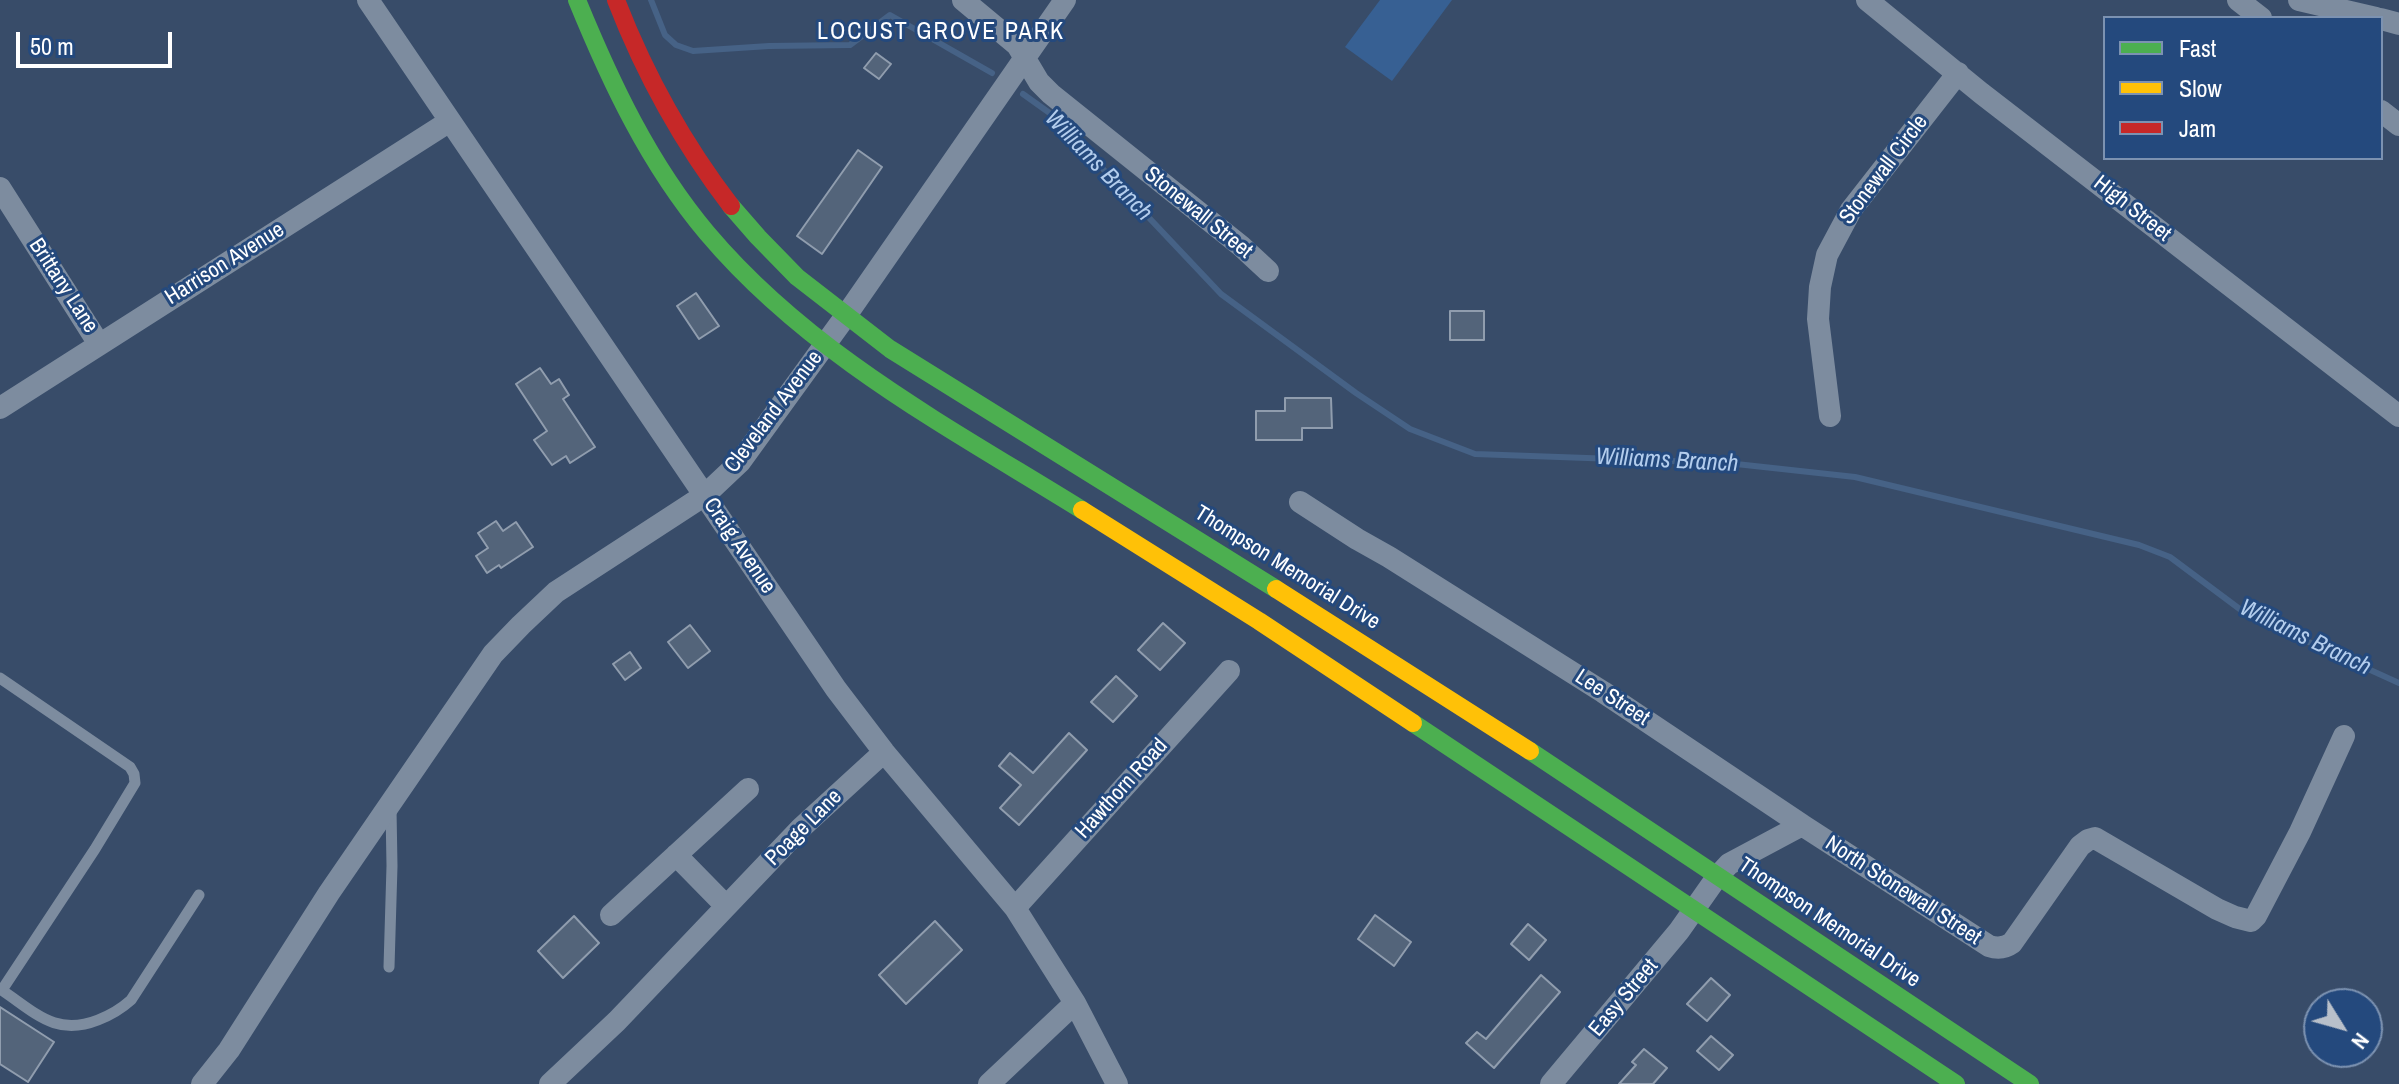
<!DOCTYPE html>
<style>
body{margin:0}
#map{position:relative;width:2399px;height:1084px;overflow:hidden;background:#384c69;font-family:"Archivo Narrow",sans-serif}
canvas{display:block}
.legend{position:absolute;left:2103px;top:16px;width:280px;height:144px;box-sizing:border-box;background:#24497d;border:2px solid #7c92b1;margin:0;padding:10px 14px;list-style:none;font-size:24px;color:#fff}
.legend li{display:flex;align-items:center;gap:16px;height:40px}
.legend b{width:40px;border:2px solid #7c92b1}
.north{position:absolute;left:2303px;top:988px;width:80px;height:80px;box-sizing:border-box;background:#24497d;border:2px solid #7c92b1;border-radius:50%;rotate:127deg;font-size:22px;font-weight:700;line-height:32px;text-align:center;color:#fff}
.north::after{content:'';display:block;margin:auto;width:28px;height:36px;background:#b9c0ca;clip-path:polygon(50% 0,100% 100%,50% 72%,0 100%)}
.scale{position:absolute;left:16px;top:32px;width:156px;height:36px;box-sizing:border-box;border:4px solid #fff;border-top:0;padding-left:10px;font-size:24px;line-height:28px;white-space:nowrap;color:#fff;-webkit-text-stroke:6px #24497d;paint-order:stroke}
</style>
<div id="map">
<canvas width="2399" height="1084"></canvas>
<ul class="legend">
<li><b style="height:10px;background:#4caf50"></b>Fast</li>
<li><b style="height:10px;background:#ffc107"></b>Slow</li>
<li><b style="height:10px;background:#c62828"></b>Jam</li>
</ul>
<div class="north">N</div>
<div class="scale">50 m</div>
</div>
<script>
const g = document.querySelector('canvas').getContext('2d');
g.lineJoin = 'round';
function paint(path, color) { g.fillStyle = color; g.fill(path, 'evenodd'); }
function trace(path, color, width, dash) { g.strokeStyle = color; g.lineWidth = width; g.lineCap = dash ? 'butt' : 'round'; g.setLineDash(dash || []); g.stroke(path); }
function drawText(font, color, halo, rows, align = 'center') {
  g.font = font + ' "Archivo Narrow",sans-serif'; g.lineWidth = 6; g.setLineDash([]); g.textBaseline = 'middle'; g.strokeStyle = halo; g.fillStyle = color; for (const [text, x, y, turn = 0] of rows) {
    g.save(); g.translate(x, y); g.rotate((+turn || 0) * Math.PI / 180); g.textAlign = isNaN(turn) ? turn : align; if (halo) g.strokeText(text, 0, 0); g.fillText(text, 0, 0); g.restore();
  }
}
paint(new Path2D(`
 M 1380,0 L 1452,0 L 1392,81 L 1345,47 Z`), '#376093');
trace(new Path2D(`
 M 651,0 L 665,35 L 676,45 L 693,51 L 769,46 L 850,45 L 890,15 L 992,73
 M 1023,94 L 1051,114 L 1221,294 L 1356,393 L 1410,429 L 1475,454 L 1727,463 L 1855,477 L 2139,545 L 2170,557 L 2245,613 L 2399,683`), '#466286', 6);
const building = new Path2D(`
 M 876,53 L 891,64 L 879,79 L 864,68 Z
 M 858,150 L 882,167 L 822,254 L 797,236 Z
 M 696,293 L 719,326 L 699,339 L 677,306 Z
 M 1450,311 L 1484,311 L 1484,340 L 1450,340 Z
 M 540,368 L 551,384 L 559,379 L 569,395 L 563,399 L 595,447 L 570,463 L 566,456 L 552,465 L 534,440 L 547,431 L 516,384 Z
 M 1285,398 L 1331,398 L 1332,428 L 1302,428 L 1302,440 L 1256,440 L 1256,411 L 1285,411 Z
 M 496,521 L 503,531 L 516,522 L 533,547 L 501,568 L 499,565 L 487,573 L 476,556 L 488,548 L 478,533 Z
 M 1163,623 L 1185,643 L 1160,670 L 1138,650 Z
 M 690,625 L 710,651 L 688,668 L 668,642 Z
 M 630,652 L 641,668 L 625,680 L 613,664 Z
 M 1116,676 L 1137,696 L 1113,722 L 1091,702 Z
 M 1069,733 L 1087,750 L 1019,825 L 1000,808 L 1021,785 L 999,766 L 1010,753 L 1033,773 Z
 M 1375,915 L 1411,942 L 1394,966 L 1358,939 Z
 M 574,916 L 599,943 L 563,978 L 538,951 Z
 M 935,921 L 962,950 L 906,1004 L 879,975 Z
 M 1528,924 L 1546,940 L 1529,960 L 1511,944 Z
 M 1541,975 L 1560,992 L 1494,1068 L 1466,1043 L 1477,1032 L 1486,1039 Z
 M 1711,978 L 1730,995 L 1707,1021 L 1687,1004 Z
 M 0,1007 L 54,1042 L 28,1082 L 0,1064 Z
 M 1711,1036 L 1733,1055 L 1719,1070 L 1697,1051 Z
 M 1644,1049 L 1667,1068 L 1653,1084 L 1619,1084 L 1636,1065 L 1632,1062 Z`);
paint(building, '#53647a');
trace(building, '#909dae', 2);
trace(new Path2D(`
 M 0,678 L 130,767 L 134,774 L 135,783 L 95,849 L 2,990
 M 389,967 L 392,866 L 391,809
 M 0,989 C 35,1012 55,1037 98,1020 C 111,1015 121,1009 131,1000 L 199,895`), '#7d8c9f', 11);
trace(new Path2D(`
 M 368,0 L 836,689 L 884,752 L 1015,908 L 1075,1003 L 1117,1084
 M 963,0 L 1017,45 L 1039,82 L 1051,94 L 1241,246 L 1268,271
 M 1867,0 L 1981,93 L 2399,416
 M 2238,0 L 2261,18
 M 2299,0 L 2376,18
 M 2381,19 L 2399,24
 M 2381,111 L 2399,125
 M 0,188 L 99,344
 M 0,408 L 450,121
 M 1830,416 L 1818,319 L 1820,287 L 1827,255 L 1851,210 L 1958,73
 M 1300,502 L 1357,539 L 1389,557 L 1603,692 L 1802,825 L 1729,864 L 1717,877 L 1679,931 L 1551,1084
 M 1802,825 L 1989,946 C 1998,949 2005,948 2012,943 L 2080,846 L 2088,840 L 2095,838 L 2217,909 L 2235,917 L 2251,921 L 2256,916 L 2300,832 L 2344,736
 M 676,855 L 726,906
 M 1015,908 L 1229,671
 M 611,915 L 748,789
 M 202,1084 L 229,1050 L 329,893 L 493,654 L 521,625 L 556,592 L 705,495 L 740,462 L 845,317 L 1065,0
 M 550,1084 L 617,1021 L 801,828 L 884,752
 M 989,1084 L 1075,1003`), '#7d8c9f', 22);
trace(new Path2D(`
 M 577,0 C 611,83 649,164 707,233 C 809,354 950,428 1082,510
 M 731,206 L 758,237 L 797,277 L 890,349 L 1276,589
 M 1413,723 L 1956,1084
 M 1530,751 L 2030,1084`), '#4caf50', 18);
trace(new Path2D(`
 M 1082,510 L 1259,621 L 1413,723
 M 1276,589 L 1530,751`), '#ffc107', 18);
trace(new Path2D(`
 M 616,0 C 645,75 682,142 731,206`), '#c62828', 18);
drawText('22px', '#fff', '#24497d', [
 ["Stonewall Circle",1884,170,-53],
 ["High Street",2132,209,38],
 ["Stonewall Street",1198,213,39],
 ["Harrison Avenue",225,264,-32],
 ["Brittany Lane",63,286,57],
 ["Cleveland Avenue",774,412,-53],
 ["Craig Avenue",739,546,56],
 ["Thompson Memorial Drive",1287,568,32],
 ["Lee Street",1612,698,33],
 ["Hawthorn Road",1122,789,-48],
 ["Poage Lane",804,828,-45],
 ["North Stonewall Street",1903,891,33],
 ["Thompson Memorial Drive",1829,923,34],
 ["Easy Street",1624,998,-50]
]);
g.letterSpacing = '2px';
drawText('24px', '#fff', '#24497d', [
 ["LOCUST GROVE PARK",941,33]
]);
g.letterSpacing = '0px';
drawText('italic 24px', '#b3cded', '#24497d', [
 ["Williams Branch",1098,166,46],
 ["Williams Branch",1667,461,3],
 ["Williams Branch",2305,638,26]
]);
</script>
